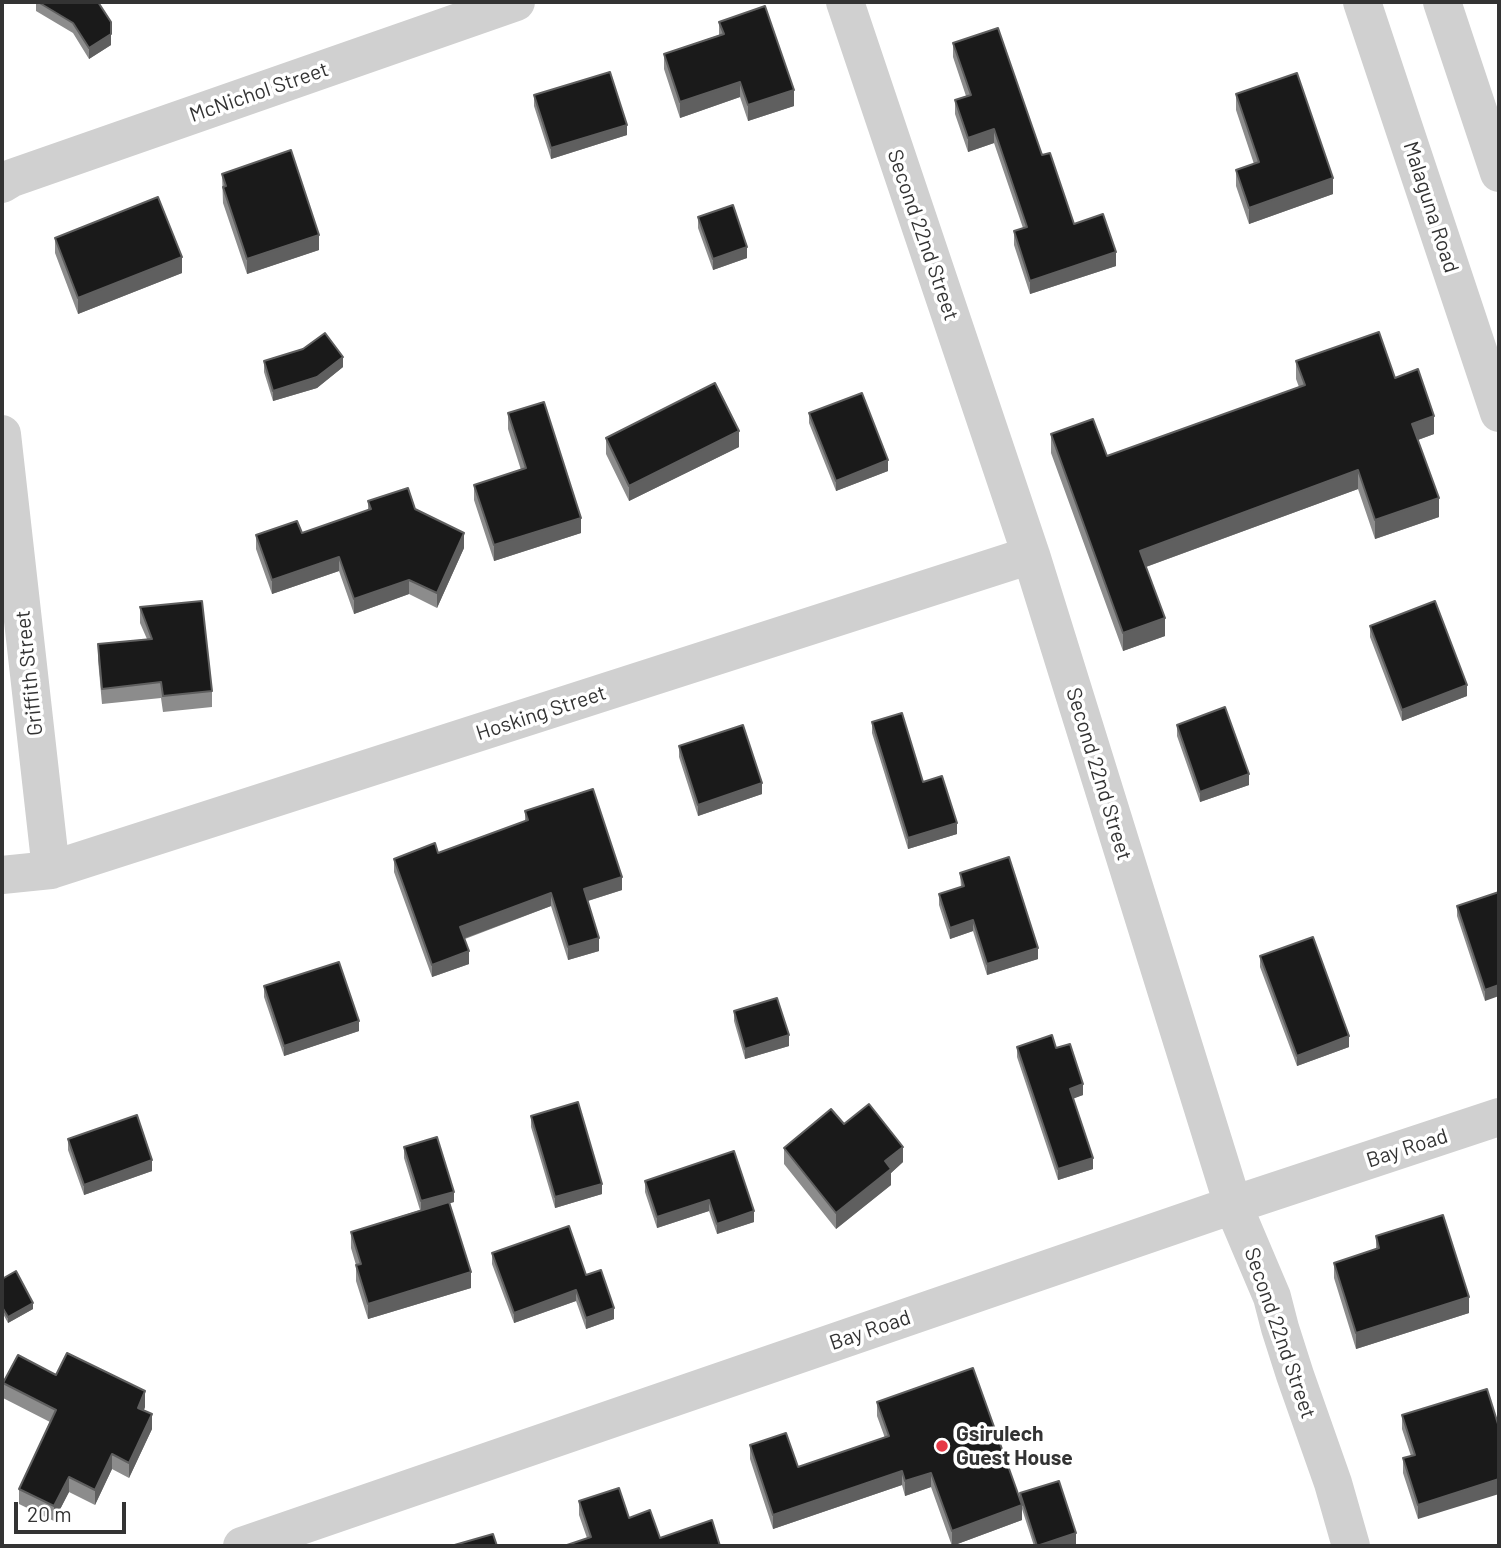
<!DOCTYPE html>
<style>
body{margin:0}
#map{position:relative;width:1501px;height:1548px;overflow:hidden;background:#fff;font-family:Barlow,sans-serif}
canvas{display:block}
.frame{position:absolute;inset:0;border:4px solid #333;pointer-events:none}
.scale{position:absolute;left:14px;top:1502px;width:112px;height:32px;box-sizing:border-box;border:4px solid #333;border-top:0;padding-left:9px;font-size:21px;line-height:24px;white-space:nowrap;color:#333;-webkit-text-stroke:5px #fff;paint-order:stroke}
</style>
<div id="map">
<canvas width="1501" height="1548"></canvas>
<div class="frame"></div>
<div class="scale">20 m</div>
</div>
<script>
const g = document.querySelector('canvas').getContext('2d');
g.lineJoin = 'round';
function trace(path, color, width, dash) { g.strokeStyle = color; g.lineWidth = width; g.lineCap = dash ? 'butt' : 'round'; g.setLineDash(dash || []); g.stroke(path); }
function paint(path, color) { g.fillStyle = color; g.fill(path, 'evenodd'); }
function drawText(font, color, halo, rows, align = 'center') {
  g.font = font + ' Barlow,sans-serif'; g.lineWidth = 7; g.setLineDash([]); g.textBaseline = 'middle'; g.strokeStyle = halo; g.fillStyle = color; for (const [text, x, y, turn = 0] of rows) {
    g.save(); g.translate(x, y); g.rotate((+turn || 0) * Math.PI / 180); g.textAlign = isNaN(turn) ? turn : align; if (halo) g.strokeText(text, 0, 0); g.fillText(text, 0, 0); g.restore();
  }
}
trace(new Path2D(`
 M 845,2 L 1031,555 L 1233,1205 L 1272,1297 L 1280,1328 L 1295,1375 L 1333,1483 L 1351,1546
 M 1362,2 L 1499,413
 M 1442,2 L 1499,173
 M 2,184 L 12,178 L 516,2
 M 2,434 L 51,870
 M 2,875 L 51,870 L 1031,555
 M 242,1546 L 1233,1205 L 1499,1117`), '#d0d0d0', 38);
paint(new Path2D(`
 M 36,2 L 98,2 L 111,45 L 89,59 L 73,33 L 36,11 Z
 M 719,22 L 794,106 L 748,121 L 740,97 L 680,118 L 664,69 L 664,54 L 719,35 Z
 M 953,43 L 1042,155 L 1074,224 L 1116,266 L 1030,294 L 1014,245 L 1014,231 L 1023,228 L 994,143 L 968,152 L 955,114 L 955,100 L 966,96 L 953,57 Z
 M 1236,94 L 1333,194 L 1249,224 L 1236,186 L 1236,170 L 1254,164 L 1236,110 Z
 M 534,95 L 627,135 L 551,159 L 534,106 Z
 M 222,174 L 319,250 L 247,274 L 223,203 Z
 M 698,217 L 747,258 L 713,270 L 698,228 Z
 M 55,238 L 182,273 L 78,314 L 55,253 Z
 M 264,361 L 343,367 L 317,388 L 273,401 L 264,372 Z
 M 1296,361 L 1395,378 L 1434,434 L 1418,440 L 1439,517 L 1375,539 L 1358,489 L 1146,567 L 1165,636 L 1123,651 L 1051,453 L 1051,434 L 1107,456 L 1299,387 L 1296,379 Z
 M 508,413 L 581,533 L 494,561 L 474,500 L 474,485 L 521,470 L 508,429 Z
 M 809,413 L 888,471 L 836,491 L 809,423 Z
 M 606,438 L 739,447 L 629,501 L 606,454 Z
 M 368,501 L 415,509 L 464,548 L 437,608 L 409,594 L 354,614 L 339,571 L 272,594 L 256,549 L 256,535 L 302,533 L 368,510 Z
 M 140,607 L 212,691 L 212,707 L 163,712 L 161,698 L 102,704 L 98,660 L 98,644 L 147,639 L 140,623 Z
 M 1370,626 L 1467,696 L 1402,721 L 1370,637 Z
 M 872,722 L 923,782 L 957,834 L 908,849 L 872,733 Z
 M 1177,725 L 1249,785 L 1200,802 L 1177,736 Z
 M 679,746 L 762,794 L 698,816 L 679,757 Z
 M 525,811 L 622,890 L 588,901 L 599,951 L 568,960 L 551,906 L 465,939 L 469,964 L 432,977 L 394,872 L 394,859 L 438,853 L 525,821 Z
 M 960,873 L 1038,959 L 987,975 L 973,931 L 950,939 L 939,905 L 939,894 L 961,887 Z
 M 1499,892 L 1485,1001 L 1457,916 L 1457,906 Z
 M 1260,956 L 1349,1047 L 1297,1066 L 1260,967 Z
 M 264,986 L 359,1031 L 284,1056 L 264,997 Z
 M 734,1011 L 789,1046 L 745,1059 L 734,1021 Z
 M 1017,1047 L 1056,1048 L 1083,1095 L 1073,1098 L 1093,1169 L 1058,1180 L 1017,1057 Z
 M 531,1116 L 602,1194 L 555,1208 L 531,1127 Z
 M 844,1124 L 903,1162 L 891,1173 L 891,1185 L 836,1229 L 784,1164 L 784,1148 Z
 M 68,1139 L 152,1171 L 84,1195 L 68,1150 Z
 M 404,1147 L 454,1202 L 450,1203 L 471,1288 L 368,1319 L 356,1281 L 356,1265 L 351,1248 L 351,1232 L 420,1210 L 404,1158 Z
 M 734,1151 L 754,1222 L 717,1234 L 709,1211 L 657,1228 L 645,1192 L 645,1181 Z
 M 1376,1236 L 1469,1313 L 1356,1349 L 1334,1278 L 1334,1263 L 1376,1249 Z
 M 492,1253 L 586,1275 L 614,1319 L 586,1329 L 576,1301 L 514,1323 L 492,1264 Z
 M 2,1279 L 33,1309 L 8,1323 L 2,1312 Z
 M 56,1375 L 145,1407 L 144,1410 L 152,1429 L 129,1478 L 112,1469 L 95,1505 L 69,1492 L 54,1521 L 19,1504 L 19,1489 L 50,1422 L 3,1398 L 3,1383 Z
 M 1487,1389 L 1418,1519 L 1403,1473 L 1403,1458 L 1411,1456 L 1402,1429 L 1402,1415 Z
 M 877,1402 L 1020,1500 L 1020,1493 L 1076,1544 L 1069,1546 L 1034,1546 L 1022,1509 L 1022,1520 L 952,1546 L 931,1487 L 905,1496 L 902,1485 L 773,1529 L 750,1459 L 750,1445 L 798,1467 L 885,1438 L 877,1416 Z
 M 579,1501 L 629,1518 L 660,1538 L 587,1538 L 579,1515 Z`), '#8c8c8c');
paint(new Path2D(`
 M 111,34 L 111,45 L 89,59 L 89,48 Z
 M 740,82 L 740,97 L 680,118 L 680,102 Z
 M 794,90 L 794,106 L 748,121 L 748,105 Z
 M 627,125 L 627,135 L 551,159 L 551,148 Z
 M 994,129 L 994,143 L 968,152 L 968,138 Z
 M 1333,178 L 1333,194 L 1249,224 L 1249,208 Z
 M 319,235 L 319,250 L 247,274 L 247,259 Z
 M 747,247 L 747,258 L 713,270 L 713,259 Z
 M 1116,252 L 1116,266 L 1030,294 L 1030,281 Z
 M 182,257 L 182,273 L 78,314 L 78,298 Z
 M 343,357 L 343,367 L 317,388 L 273,401 L 273,391 Z
 M 1434,416 L 1434,434 L 1412,442 L 1412,424 Z
 M 739,431 L 739,447 L 629,501 L 629,486 Z
 M 888,460 L 888,471 L 836,491 L 836,481 Z
 M 1358,470 L 1358,489 L 1140,569 L 1140,551 Z
 M 1439,498 L 1439,517 L 1375,539 L 1375,520 Z
 M 581,518 L 581,533 L 494,561 L 494,545 Z
 M 464,533 L 464,548 L 437,608 L 437,593 Z
 M 339,557 L 339,571 L 272,594 L 272,580 Z
 M 409,580 L 409,594 L 354,614 L 354,599 Z
 M 1165,618 L 1165,636 L 1123,651 L 1123,633 Z
 M 1467,685 L 1467,696 L 1402,721 L 1402,710 Z
 M 1249,774 L 1249,785 L 1200,802 L 1200,792 Z
 M 762,783 L 762,794 L 698,816 L 698,805 Z
 M 957,823 L 957,834 L 908,849 L 908,838 Z
 M 622,877 L 622,890 L 584,902 L 584,889 Z
 M 551,893 L 551,906 L 460,940 L 460,927 Z
 M 973,920 L 973,931 L 950,939 L 950,928 Z
 M 599,938 L 599,951 L 568,960 L 568,947 Z
 M 1038,948 L 1038,959 L 987,975 L 987,964 Z
 M 469,951 L 469,964 L 432,977 L 432,965 Z
 M 1499,985 L 1499,996 L 1485,1001 L 1485,990 Z
 M 359,1021 L 359,1031 L 284,1056 L 284,1046 Z
 M 789,1035 L 789,1046 L 745,1059 L 745,1049 Z
 M 1349,1036 L 1349,1047 L 1297,1066 L 1297,1056 Z
 M 1083,1084 L 1083,1095 L 1070,1100 L 1070,1089 Z
 M 903,1147 L 903,1162 L 891,1173 L 891,1185 L 836,1229 L 836,1213 L 885,1161 Z
 M 1093,1158 L 1093,1169 L 1058,1180 L 1058,1169 Z
 M 152,1160 L 152,1171 L 84,1195 L 84,1185 Z
 M 602,1184 L 602,1194 L 555,1208 L 555,1197 Z
 M 454,1192 L 454,1202 L 421,1212 L 421,1201 Z
 M 709,1200 L 709,1211 L 657,1228 L 657,1217 Z
 M 754,1211 L 754,1222 L 717,1234 L 717,1224 Z
 M 471,1272 L 471,1288 L 368,1319 L 368,1304 Z
 M 576,1290 L 576,1301 L 514,1323 L 514,1313 Z
 M 1469,1297 L 1469,1313 L 1356,1349 L 1356,1333 Z
 M 33,1303 L 33,1309 L 8,1323 L 8,1317 Z
 M 614,1308 L 614,1319 L 586,1329 L 586,1318 Z
 M 145,1391 L 145,1407 L 138,1423 L 138,1408 Z
 M 152,1414 L 152,1429 L 129,1478 L 129,1463 Z
 M 112,1454 L 112,1469 L 95,1505 L 95,1490 Z
 M 902,1471 L 902,1485 L 773,1529 L 773,1515 Z
 M 931,1473 L 931,1487 L 905,1496 L 905,1481 Z
 M 69,1477 L 69,1492 L 54,1521 L 54,1506 Z
 M 1499,1479 L 1499,1494 L 1418,1519 L 1418,1505 Z
 M 1022,1505 L 1022,1520 L 952,1546 L 952,1531 Z
 M 1076,1533 L 1076,1544 L 1069,1546 L 1037,1546 Z`), '#5f5f5f');
const building = new Path2D(`
 M 38,2 L 98,2 L 111,22 L 111,34 L 89,48 L 73,23 Z
 M 765,6 L 794,90 L 748,105 L 740,82 L 680,102 L 664,54 L 724,34 L 719,22 Z
 M 998,28 L 1042,155 L 1050,153 L 1074,224 L 1103,214 L 1116,252 L 1030,281 L 1014,231 L 1027,227 L 994,129 L 968,138 L 955,100 L 971,95 L 953,43 Z
 M 610,72 L 627,125 L 551,148 L 534,95 Z
 M 1297,73 L 1333,178 L 1249,208 L 1236,170 L 1259,162 L 1236,94 Z
 M 291,150 L 319,235 L 247,259 L 223,187 L 226,186 L 222,174 Z
 M 158,197 L 182,257 L 78,298 L 55,238 Z
 M 733,205 L 747,247 L 713,259 L 698,217 Z
 M 1379,332 L 1395,378 L 1418,369 L 1434,416 L 1412,424 L 1439,498 L 1375,520 L 1358,470 L 1140,551 L 1165,618 L 1123,633 L 1051,434 L 1093,419 L 1107,456 L 1305,385 L 1296,361 Z
 M 325,333 L 343,357 L 317,377 L 273,391 L 264,361 L 303,349 Z
 M 715,383 L 739,431 L 629,486 L 606,438 Z
 M 862,393 L 888,460 L 836,481 L 809,413 Z
 M 544,402 L 581,518 L 494,545 L 474,485 L 526,468 L 508,413 Z
 M 408,488 L 415,509 L 464,533 L 437,593 L 409,580 L 354,599 L 339,557 L 272,580 L 256,535 L 297,521 L 302,533 L 371,509 L 368,501 Z
 M 202,601 L 212,691 L 163,696 L 161,682 L 102,689 L 98,644 L 152,639 L 140,607 Z
 M 1435,601 L 1467,685 L 1402,710 L 1370,626 Z
 M 1225,707 L 1249,774 L 1200,792 L 1177,725 Z
 M 902,713 L 923,782 L 942,776 L 957,823 L 908,838 L 872,722 Z
 M 743,725 L 762,783 L 698,805 L 679,746 Z
 M 593,789 L 622,877 L 584,889 L 599,938 L 568,947 L 551,893 L 460,927 L 469,951 L 432,965 L 394,859 L 435,843 L 438,853 L 528,820 L 525,811 Z
 M 1009,857 L 1038,948 L 987,964 L 973,920 L 950,928 L 939,894 L 964,886 L 960,873 Z
 M 1499,892 L 1499,985 L 1485,990 L 1457,906 Z
 M 1313,937 L 1349,1036 L 1297,1056 L 1260,956 Z
 M 339,962 L 359,1021 L 284,1046 L 264,986 Z
 M 777,998 L 789,1035 L 745,1049 L 734,1011 Z
 M 1052,1035 L 1056,1048 L 1070,1044 L 1083,1084 L 1070,1089 L 1093,1158 L 1058,1169 L 1017,1047 Z
 M 578,1102 L 602,1184 L 555,1197 L 531,1116 Z
 M 869,1104 L 903,1147 L 885,1161 L 891,1169 L 836,1213 L 784,1148 L 831,1109 L 844,1124 Z
 M 137,1115 L 152,1160 L 84,1185 L 68,1139 Z
 M 437,1137 L 454,1192 L 421,1201 L 404,1147 Z
 M 734,1151 L 754,1211 L 717,1224 L 709,1200 L 657,1217 L 645,1181 Z
 M 449,1202 L 471,1272 L 368,1304 L 356,1265 L 361,1264 L 351,1232 Z
 M 1443,1215 L 1469,1297 L 1356,1333 L 1334,1263 L 1379,1248 L 1376,1236 Z
 M 569,1226 L 586,1275 L 601,1270 L 614,1308 L 586,1318 L 576,1290 L 514,1313 L 492,1253 Z
 M 16,1271 L 33,1303 L 8,1317 L 2,1307 L 2,1279 Z
 M 67,1353 L 145,1391 L 138,1408 L 152,1414 L 129,1463 L 112,1454 L 95,1490 L 69,1477 L 54,1506 L 19,1489 L 56,1410 L 3,1383 L 18,1355 L 56,1375 Z
 M 973,1368 L 1022,1505 L 952,1531 L 931,1473 L 905,1481 L 902,1471 L 773,1515 L 750,1445 L 786,1433 L 798,1467 L 889,1436 L 877,1402 Z
 M 1487,1389 L 1498,1424 L 1499,1424 L 1499,1479 L 1418,1505 L 1403,1458 L 1415,1455 L 1402,1415 Z
 M 1059,1481 L 1076,1533 L 1037,1546 L 1020,1493 Z
 M 619,1488 L 629,1518 L 650,1510 L 660,1538 L 712,1520 L 720,1546 L 564,1546 L 591,1537 L 579,1501 Z
 M 493,1534 L 497,1546 L 451,1546 Z`);
paint(building, '#1a1a1a');
trace(building, '#5f5f5f', 2);
for (const [x, y, r, color] of [
 [942,1446,7,"#e63946"]
]) { const dot = new Path2D(); dot.arc(x, y, r, 0, 2 * Math.PI); g.fillStyle = color; g.fill(dot); trace(dot, '#fff', 2.5); }
drawText('21px', '#333', '#fff', [
 ["McNichol Street",259,92,-19],
 ["Malaguna Road",1431,207,72],
 ["Second 22nd Street",923,235,71],
 ["Griffith Street",29,673,-96],
 ["Hosking Street",541,713,-18],
 ["Second 22nd Street",1099,774,73],
 ["Bay Road",1407,1148,-18],
 ["Bay Road",870,1330,-19],
 ["Second 22nd Street",1280,1333,71]
]);
drawText('bold 21px', '#333', '#fff', [
 ["Gsirulech",956,1434],
 ["Guest House",956,1458]
], 'left');
</script>
